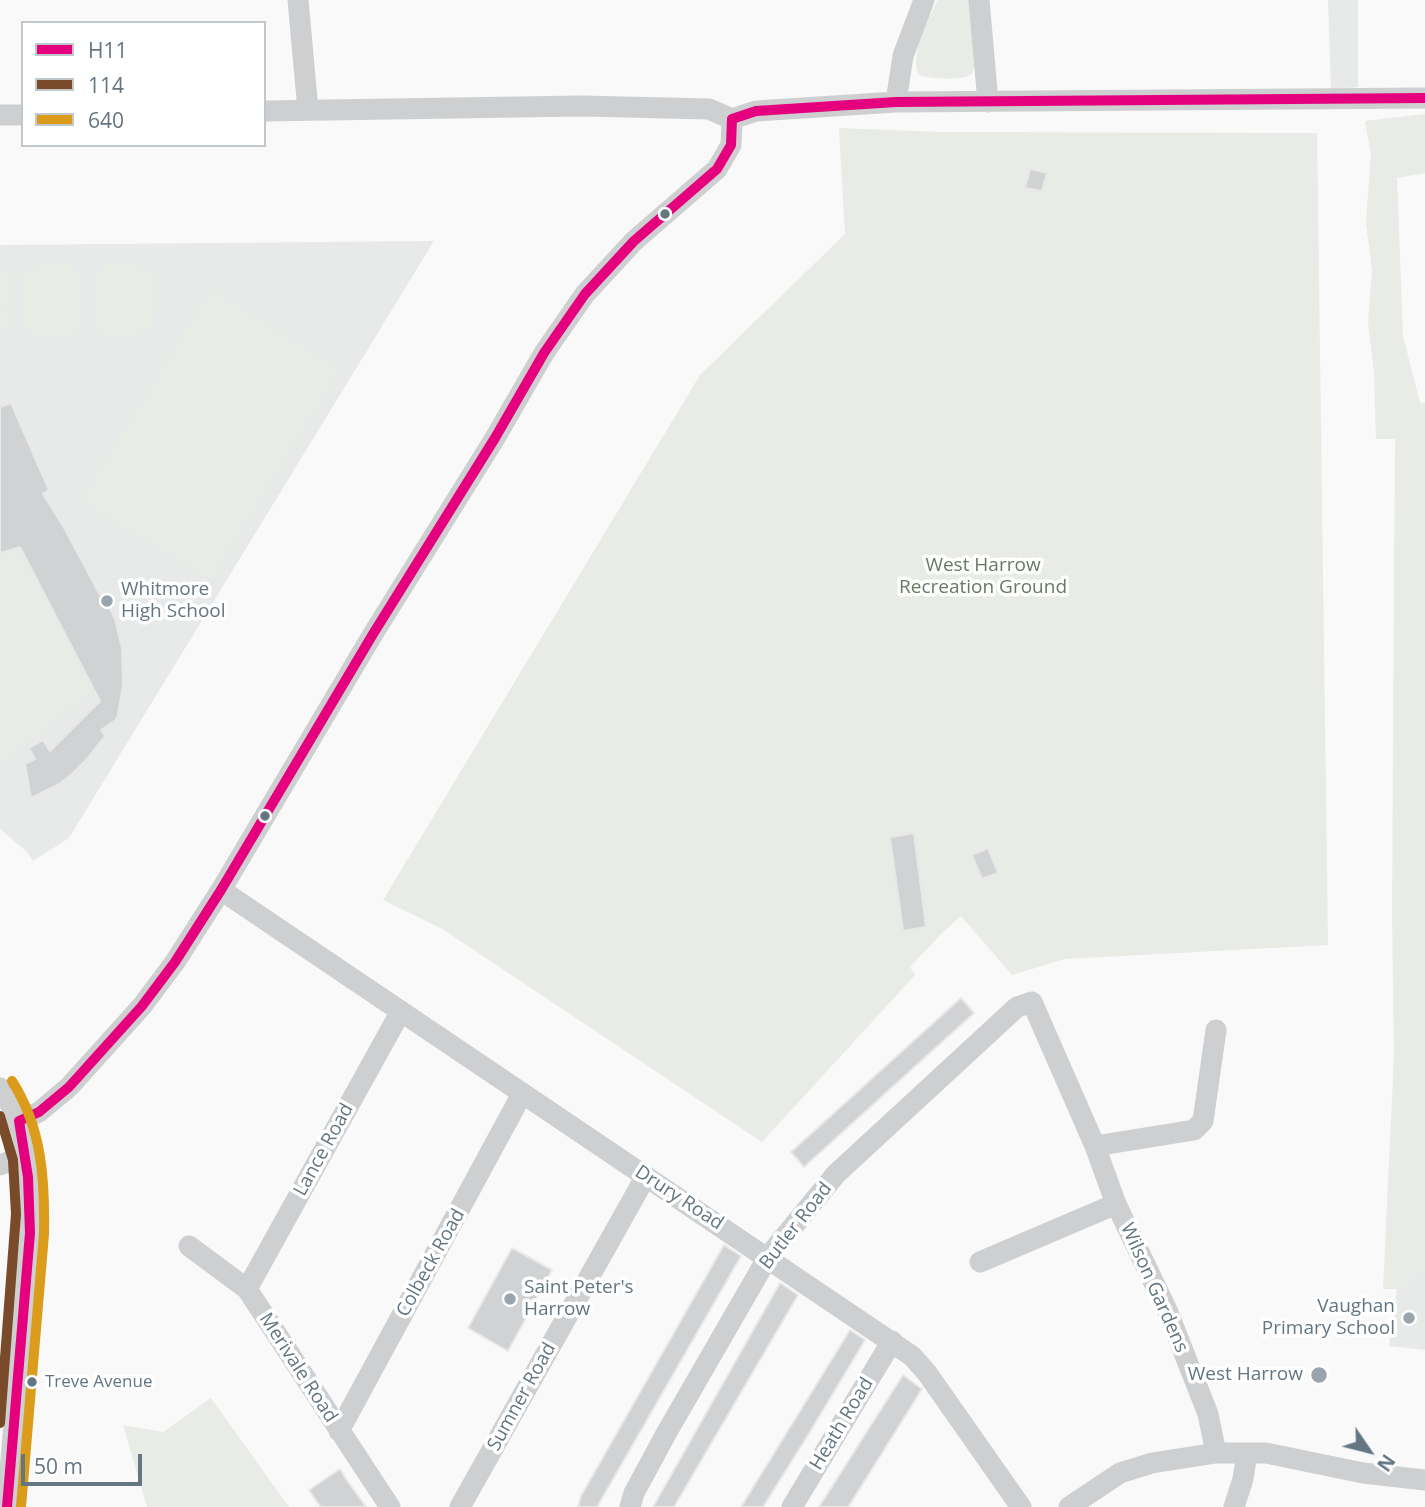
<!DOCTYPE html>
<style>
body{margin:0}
#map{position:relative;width:1425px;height:1507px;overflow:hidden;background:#f9f9f9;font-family:"Open Sans",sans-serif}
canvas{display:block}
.legend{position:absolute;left:21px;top:21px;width:245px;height:126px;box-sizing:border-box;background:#fff;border:2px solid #c1c8cd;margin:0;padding:9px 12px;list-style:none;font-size:21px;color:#657683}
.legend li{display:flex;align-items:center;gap:14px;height:35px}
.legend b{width:35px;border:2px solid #c1c8cd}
.north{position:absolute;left:1334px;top:1416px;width:70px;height:70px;-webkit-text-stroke:5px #fff;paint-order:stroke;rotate:125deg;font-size:19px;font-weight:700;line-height:28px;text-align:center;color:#657683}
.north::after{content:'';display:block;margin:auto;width:24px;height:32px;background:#657683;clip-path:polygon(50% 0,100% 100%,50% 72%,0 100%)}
.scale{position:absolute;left:21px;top:1454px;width:121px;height:32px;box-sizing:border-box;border:4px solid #657683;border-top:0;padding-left:9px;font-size:21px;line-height:24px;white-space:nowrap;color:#657683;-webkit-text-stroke:5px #fff;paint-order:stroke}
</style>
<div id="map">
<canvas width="1425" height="1507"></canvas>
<ul class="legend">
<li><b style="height:9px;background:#e5007d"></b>H11</li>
<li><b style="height:9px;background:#7a4b2a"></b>114</li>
<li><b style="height:9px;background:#da9c1a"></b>640</li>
</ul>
<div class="north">N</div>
<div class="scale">50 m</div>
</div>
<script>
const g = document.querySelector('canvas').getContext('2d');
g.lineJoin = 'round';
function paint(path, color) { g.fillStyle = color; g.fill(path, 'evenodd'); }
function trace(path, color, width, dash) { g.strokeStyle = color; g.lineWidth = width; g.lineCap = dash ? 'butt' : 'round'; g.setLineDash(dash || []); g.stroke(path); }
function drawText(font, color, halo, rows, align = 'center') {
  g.font = font + ' "Open Sans",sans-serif'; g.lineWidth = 7; g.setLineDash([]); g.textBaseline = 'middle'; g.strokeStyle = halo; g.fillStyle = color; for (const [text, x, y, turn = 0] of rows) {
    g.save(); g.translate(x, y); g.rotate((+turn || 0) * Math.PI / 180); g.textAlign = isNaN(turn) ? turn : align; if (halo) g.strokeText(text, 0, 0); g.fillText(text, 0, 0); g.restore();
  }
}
paint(new Path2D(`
 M 1328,0 L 1358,0 L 1358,87 L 1331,89 Z
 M 434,241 L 69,838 L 33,861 L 27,852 L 0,829 L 0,245 Z
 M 1425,1268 L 1425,1350 L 1389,1346 L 1397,1289 Z`), '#e8e9e9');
paint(new Path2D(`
 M 938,0 L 972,0 L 975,66 C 973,71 973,74 968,76 C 959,80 929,79 919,75 C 909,54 928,20 938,0 Z
 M 1425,114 L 1425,173 L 1397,178 L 1403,336 L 1420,403 L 1425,403 L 1425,1268 L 1397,1289 L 1383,1289 L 1394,1055 L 1392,913 L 1395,439 L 1376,439 L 1374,372 L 1368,323 L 1372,270 L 1366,223 L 1371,155 L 1365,121 Z
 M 839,128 L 938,132 L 1317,133 L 1328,945 L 1065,959 L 1012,975 L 961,916 L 942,933 L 910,967 L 915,975 L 762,1142 L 444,930 L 383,900 L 700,375 L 845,234 Z
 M 0,262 L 2,270 L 13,271 L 12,328 L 1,328 L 1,336 Z
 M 34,264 L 72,264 L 72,272 L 83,273 L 82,330 L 71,330 L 71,338 L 34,337 L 33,331 L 23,330 L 23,273 L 34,273 Z
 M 105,264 L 142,264 L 142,272 L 154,272 L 153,330 L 142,330 L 141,337 L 104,337 L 104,330 L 94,330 L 94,272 L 105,273 Z
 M 211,289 L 341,370 L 211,581 L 80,501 Z
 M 20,547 L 95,690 L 0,764 L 0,553 Z
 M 211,1398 L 289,1507 L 147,1507 L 123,1425 L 163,1432 Z`), '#e8ebe6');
const building = new Path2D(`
 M 1030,169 L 1047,173 L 1042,191 L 1025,188 Z
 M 11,403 L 49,490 L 43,494 L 63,526 L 100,595 L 103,593 L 115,619 L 122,648 L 123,685 L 117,719 L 101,730 L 105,736 L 87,759 L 72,774 L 59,784 L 31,798 L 25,764 L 35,759 L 29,748 L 43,740 L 50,751 L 100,701 L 20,547 L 0,553 L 0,407 Z
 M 914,833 L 926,927 L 903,931 L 890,837 Z
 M 988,848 L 998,873 L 982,879 L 972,855 Z
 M 961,998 L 974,1013 L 804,1167 L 791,1152 Z
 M 724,1245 L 741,1256 L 597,1507 L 578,1507 L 581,1496 Z
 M 512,1248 L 552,1270 L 508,1351 L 468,1328 Z
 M 780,1283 L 798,1295 L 674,1507 L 653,1507 Z
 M 850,1330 L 865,1340 L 808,1435 L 763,1507 L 741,1507 Z
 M 903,1375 L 922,1389 L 859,1490 L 848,1507 L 819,1507 Z
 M 340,1469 L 346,1479 L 366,1507 L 321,1507 L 315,1499 L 309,1490 Z`);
paint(building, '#d0d2d3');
trace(building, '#e8e8e8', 2);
trace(new Path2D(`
 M 298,0 L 308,110
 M 979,0 L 988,102
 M 896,102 L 903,56 L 924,0
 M 264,111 L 581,106 L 709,109 L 732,119 L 756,111 L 896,102 L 1425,98
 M 0,115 L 23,115
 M 221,890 L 912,1356 L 927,1373 L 1021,1507
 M 0,1088 C 31,1130 31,1183 30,1233 L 7,1507
 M 19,1121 L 39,1112 L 69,1087 L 142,1006 L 175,962 L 221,890 L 373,634 L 495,438 L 544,353 L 585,294 L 634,241 L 717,169 L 731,145 L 732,119
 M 1095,1146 L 1194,1130 L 1203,1121 L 1216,1030
 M 0,1165 L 27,1154
 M 189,1246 L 247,1289 L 390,1507
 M 980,1262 L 1116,1204
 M 247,1289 L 401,1011
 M 339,1431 L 522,1094
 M 460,1507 L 646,1176
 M 630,1507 L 634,1493 L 667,1432 L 768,1257 L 836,1174 L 1017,1007 L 1032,1002 L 1095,1146 L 1116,1204 L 1167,1310 L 1208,1414 L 1216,1453
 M 792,1507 L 892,1341
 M 1069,1507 L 1120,1473 L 1152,1463 L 1216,1453 L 1266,1453 L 1363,1473 L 1425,1480
 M 1234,1507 L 1243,1479 L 1247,1453`), '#cecfd0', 21);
trace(new Path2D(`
 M 732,119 L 756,111 L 896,102 L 1425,98
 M 19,1121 L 39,1112 L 69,1087 L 142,1006 L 175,962 L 221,890 L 373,634 L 495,438 L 544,353 L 585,294 L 634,241 L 717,169 L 731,145 L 732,119
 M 7,1507 L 30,1233 L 28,1177 L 19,1121`), '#e5007d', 10);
trace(new Path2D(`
 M 0,1116 L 13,1160 L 16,1214 L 0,1423`), '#7a4b2a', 10);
trace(new Path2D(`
 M 12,1081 C 42,1128 45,1179 44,1234 L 21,1507`), '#da9c1a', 10);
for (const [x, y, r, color] of [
 [665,214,6,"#657683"],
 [107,601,7,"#99a4ac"],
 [265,816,6,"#657683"],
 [510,1299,7,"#99a4ac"],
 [1409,1318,7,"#99a4ac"],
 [1319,1375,9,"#99a4ac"],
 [32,1382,6,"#657683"]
]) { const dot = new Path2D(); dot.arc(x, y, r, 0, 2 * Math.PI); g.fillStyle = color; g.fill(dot); trace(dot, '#fff', 2.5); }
drawText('17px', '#657683', '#fff', [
 ["Treve Avenue",45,1382]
], 'left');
drawText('19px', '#687a64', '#fff', [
 ["West Harrow",983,566],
 ["Recreation Ground",983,588]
]);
drawText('19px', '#657683', '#fff', [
 ["Whitmore",121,590],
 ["High School",121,612],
 ["Saint Peter's",524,1288],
 ["Harrow",524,1310],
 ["Vaughan",1395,1307,"right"],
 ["Primary School",1395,1329,"right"],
 ["West Harrow",1303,1375,"right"]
], 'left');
drawText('19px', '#657683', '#fff', [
 ["Lance Road",324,1150,-61],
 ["Drury Road",679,1198,33],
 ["Butler Road",796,1226,-52],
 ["Colbeck Road",431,1263,-61],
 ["Wilson Gardens",1154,1288,66],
 ["Merivale Road",298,1368,57],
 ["Sumner Road",522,1397,-61],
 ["Heath Road",842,1424,-59]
]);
</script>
